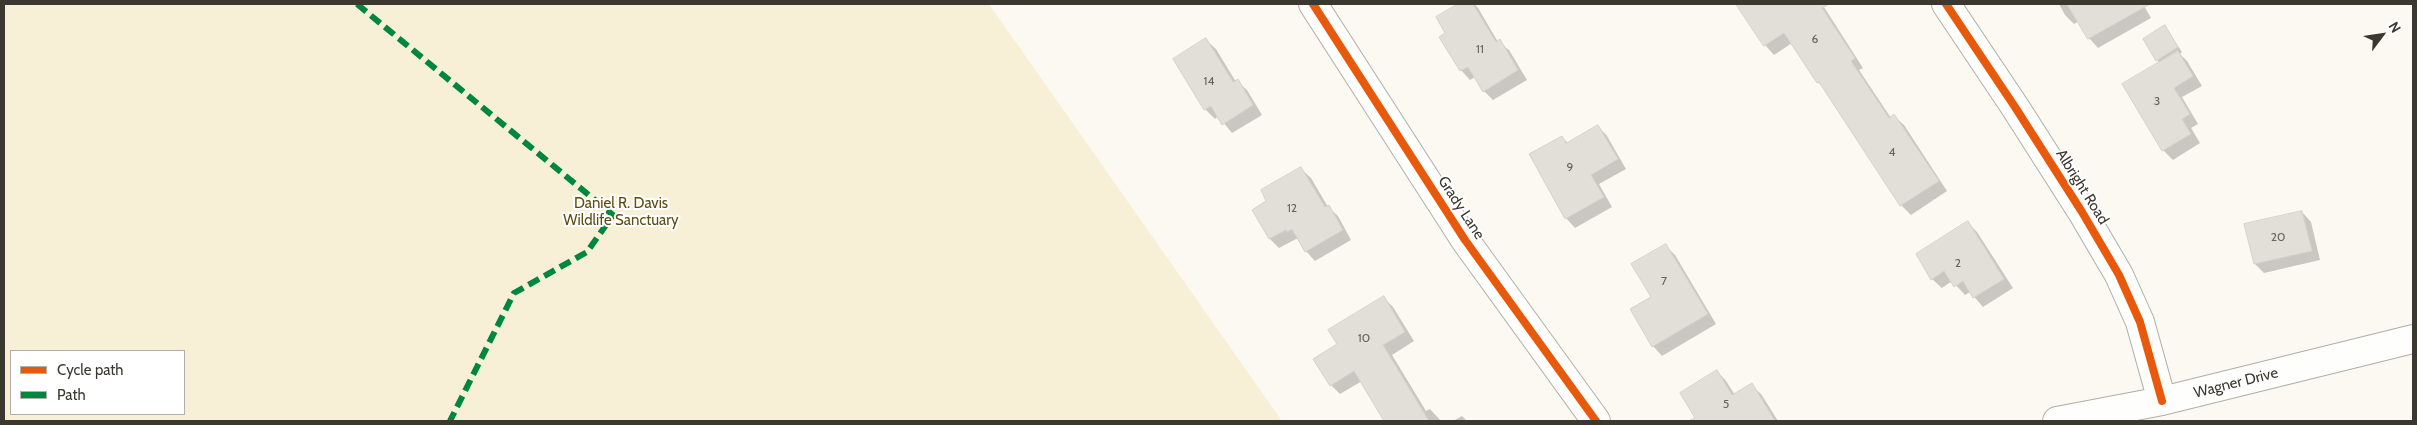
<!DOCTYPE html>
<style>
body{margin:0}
#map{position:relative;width:2417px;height:425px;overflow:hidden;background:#fbf9f2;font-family:Cabin,sans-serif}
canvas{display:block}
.frame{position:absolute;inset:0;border:5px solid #3a382f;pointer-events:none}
.legend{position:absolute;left:10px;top:350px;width:175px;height:65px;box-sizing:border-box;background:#fff;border:1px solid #b0afac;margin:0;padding:6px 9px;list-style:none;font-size:15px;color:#3a382f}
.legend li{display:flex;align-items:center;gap:10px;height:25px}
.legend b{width:25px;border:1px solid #b0afac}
.north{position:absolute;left:2357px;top:10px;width:50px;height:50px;-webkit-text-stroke:4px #fff;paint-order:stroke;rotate:59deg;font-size:14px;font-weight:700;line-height:20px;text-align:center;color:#3a382f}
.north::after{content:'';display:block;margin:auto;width:18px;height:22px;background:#3a382f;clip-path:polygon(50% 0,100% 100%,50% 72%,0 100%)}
</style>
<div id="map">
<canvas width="2417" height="425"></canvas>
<div class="frame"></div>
<ul class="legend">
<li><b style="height:6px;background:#e8590c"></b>Cycle path</li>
<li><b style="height:6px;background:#00873e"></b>Path</li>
</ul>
<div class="north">N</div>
</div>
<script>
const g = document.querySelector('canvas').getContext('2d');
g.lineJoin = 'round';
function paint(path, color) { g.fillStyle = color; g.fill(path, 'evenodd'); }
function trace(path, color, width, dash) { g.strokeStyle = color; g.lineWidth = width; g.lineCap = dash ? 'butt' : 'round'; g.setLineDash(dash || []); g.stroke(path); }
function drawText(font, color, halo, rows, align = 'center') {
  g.font = font + ' Cabin,sans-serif'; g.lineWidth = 4; g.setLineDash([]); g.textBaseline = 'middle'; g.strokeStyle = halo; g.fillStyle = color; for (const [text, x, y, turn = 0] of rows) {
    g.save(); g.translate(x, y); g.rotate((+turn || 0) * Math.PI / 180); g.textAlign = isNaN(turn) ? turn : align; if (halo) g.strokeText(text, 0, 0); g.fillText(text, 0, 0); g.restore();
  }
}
paint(new Path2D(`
 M 4,4 L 989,4 L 1282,421 L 4,421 ZM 11,351 L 184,351 L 184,414 L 11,414 Z`), '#f8f0d6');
paint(new Path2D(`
 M 1461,4 L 1474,4 L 1478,8 L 1498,42 L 1509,50 L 1527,80 L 1493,100 L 1484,91 L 1475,77 L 1470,80 L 1461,70 L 1446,33 L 1437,18 Z
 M 1757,4 L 1822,4 L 1863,68 L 1859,70 L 1891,118 L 1894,116 L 1904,125 L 1947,191 L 1911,215 L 1901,205 L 1826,91 L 1818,82 L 1792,43 L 1774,55 L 1765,45 L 1743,12 Z
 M 2059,4 L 2143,4 L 2151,18 L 2098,48 L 2089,38 L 2079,21 L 2074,24 L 2065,15 Z
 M 2165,27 L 2182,52 L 2180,54 L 2187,61 L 2202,86 L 2182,97 L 2198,124 L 2191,128 L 2200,143 L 2173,160 L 2163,150 L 2124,84 L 2160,63 L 2157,60 Z
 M 1206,40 L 1216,49 L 1236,82 L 1237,81 L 1247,90 L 1262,115 L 1232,133 L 1218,116 L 1215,119 L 1205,109 L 1174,59 Z
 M 1598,126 L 1607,136 L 1626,169 L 1599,184 L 1612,207 L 1575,228 L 1566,218 L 1562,137 L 1568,143 Z
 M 1301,169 L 1311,178 L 1328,207 L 1338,216 L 1351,240 L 1315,261 L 1306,251 L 1299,239 L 1296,239 L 1279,248 L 1270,239 L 1254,210 L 1268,201 Z
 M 2302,212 L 2311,222 L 2320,260 L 2264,273 L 2255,264 Z
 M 1968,223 L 1977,232 L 2013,288 L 1983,307 L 1970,292 L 1965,295 L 1952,281 L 1942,288 L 1932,279 Z
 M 1666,246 L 1675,255 L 1716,324 L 1662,356 L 1653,346 L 1652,298 Z
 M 1384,298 L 1393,307 L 1414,341 L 1392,355 L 1426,411 L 1430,409 L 1441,421 L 1394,421 L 1380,398 L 1362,381 L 1340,394 L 1331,385 L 1339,345 Z
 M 1717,371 L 1726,381 L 1735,395 L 1751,385 L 1761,394 L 1778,421 L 1701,421 L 1695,415 Z
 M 1462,416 L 1467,421 L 1453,421 Z`), '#0003');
const building = new Path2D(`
 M 1458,4 L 1473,4 L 1496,42 L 1500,39 L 1518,70 L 1483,92 L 1468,67 L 1460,71 L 1439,37 L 1445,33 L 1436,17 Z
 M 1736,4 L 1829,4 L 1822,8 L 1855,58 L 1851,61 L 1889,118 L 1894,114 L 1939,181 L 1900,206 L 1819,82 L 1817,83 L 1784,33 L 1764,46 Z
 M 2067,4 L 2150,4 L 2088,39 Z
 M 2165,25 L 2178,47 L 2156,61 L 2143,39 Z
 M 1206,38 L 1233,82 L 1238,79 L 1253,105 L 1222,125 L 1211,106 L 1204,110 L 1173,59 Z
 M 2178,51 L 2193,76 L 2174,88 L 2190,114 L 2182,119 L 2191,134 L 2162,151 L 2122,84 Z
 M 1598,125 L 1618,159 L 1591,175 L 1604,197 L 1565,219 L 1529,154 L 1562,136 L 1566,143 Z
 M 1301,167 L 1325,207 L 1329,205 L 1343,230 L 1305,252 L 1292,229 L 1287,232 L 1286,230 L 1269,239 L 1252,210 L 1266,201 L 1261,190 Z
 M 2302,211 L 2312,251 L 2254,264 L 2244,224 Z
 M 1968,221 L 2004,279 L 1973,298 L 1963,281 L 1954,287 L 1944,271 L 1931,280 L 1916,254 Z
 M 1666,244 L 1708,314 L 1652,347 L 1630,309 L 1651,297 L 1631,264 Z
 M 1384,296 L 1405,332 L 1383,345 L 1429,421 L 1384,421 L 1354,371 L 1330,386 L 1313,359 L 1337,344 L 1328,330 Z
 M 1717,370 L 1732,395 L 1752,383 L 1775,421 L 1688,421 L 1695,418 L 1680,393 Z`);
paint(building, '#e1dfd8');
trace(building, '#d4d2ca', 1);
const minor = new Path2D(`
 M 1313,4 L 1465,240 L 1596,421
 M 1946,4 L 2015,107 L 2082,212 L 2119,275 L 2140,322 L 2162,401
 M 2057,421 L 2162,401 L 2413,339`);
trace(minor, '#b0aea7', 30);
trace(minor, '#fefefd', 28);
trace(new Path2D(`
 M 357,4 L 613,215 L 587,252 L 514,293 L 450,421`), '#00873e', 6, [12, 6]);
trace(new Path2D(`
 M 1313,4 L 1465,240 L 1596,421
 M 1946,4 L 2015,107 L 2082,212 L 2119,275 L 2140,322 L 2162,401`), '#e8590c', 8);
drawText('12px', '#66645b', null, [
 ["6",1815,39],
 ["11",1480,49],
 ["14",1209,81],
 ["3",2157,101],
 ["4",1892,152],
 ["9",1570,167],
 ["12",1292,208],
 ["20",2278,237],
 ["2",1958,263],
 ["7",1664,281],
 ["10",1364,338],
 ["5",1726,404]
]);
drawText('15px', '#3a382f', '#fff', [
 ["Albright Road",2082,187,58],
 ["Grady Lane",1461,208,57],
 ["Wagner Drive",2236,383,-14]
]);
drawText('15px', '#5c4d11', '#fff', [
 ["Daniel R. Davis",621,204],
 ["Wildlife Sanctuary",621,221]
]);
</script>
